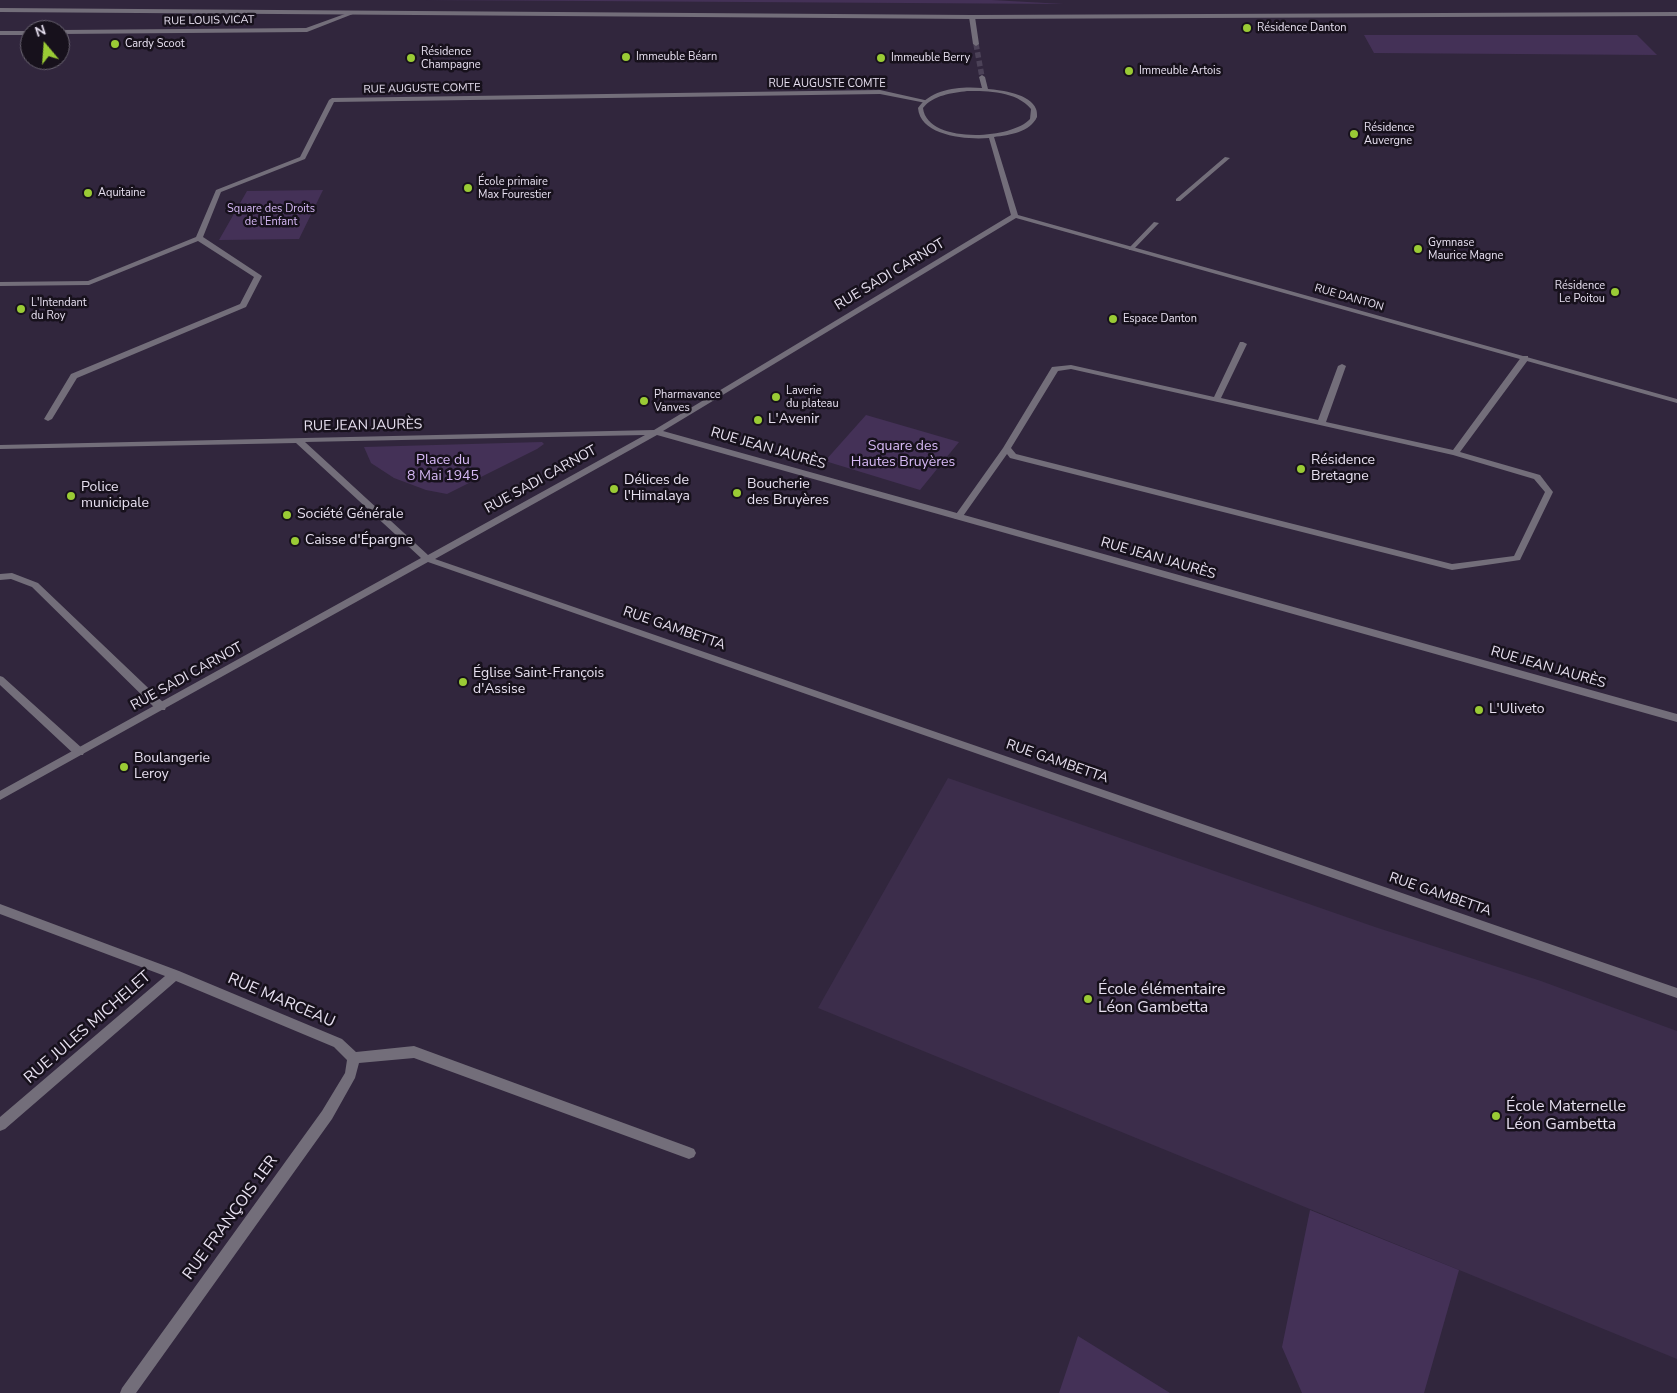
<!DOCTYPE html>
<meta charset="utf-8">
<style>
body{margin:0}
#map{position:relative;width:1677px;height:1393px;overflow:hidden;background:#31263d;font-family:"Nunito Sans",sans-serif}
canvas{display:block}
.north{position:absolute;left:20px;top:20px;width:50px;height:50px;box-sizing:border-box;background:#17111c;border:1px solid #6a6471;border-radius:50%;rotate:342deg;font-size:14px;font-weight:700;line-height:20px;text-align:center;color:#e7e0f0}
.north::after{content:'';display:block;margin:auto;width:18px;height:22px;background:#9acb35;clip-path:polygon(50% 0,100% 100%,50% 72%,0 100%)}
</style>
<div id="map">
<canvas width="1677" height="1393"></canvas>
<div class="north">N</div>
</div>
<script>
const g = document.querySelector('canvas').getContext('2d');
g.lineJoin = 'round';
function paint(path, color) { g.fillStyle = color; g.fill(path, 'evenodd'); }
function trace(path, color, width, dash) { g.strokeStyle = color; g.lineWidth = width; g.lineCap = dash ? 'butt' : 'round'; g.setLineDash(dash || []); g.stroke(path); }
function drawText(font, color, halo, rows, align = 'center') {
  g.font = font + ' "Nunito Sans",sans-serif'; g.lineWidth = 5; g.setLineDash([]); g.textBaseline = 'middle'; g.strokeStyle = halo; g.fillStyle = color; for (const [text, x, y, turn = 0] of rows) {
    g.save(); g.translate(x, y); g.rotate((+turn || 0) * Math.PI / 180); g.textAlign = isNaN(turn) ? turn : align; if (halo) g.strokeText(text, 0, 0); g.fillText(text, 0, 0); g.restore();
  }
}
paint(new Path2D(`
 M 948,778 L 1375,927 L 1541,981 L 1677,1031 L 1677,1359 L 818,1008 Z`), '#3c2d4b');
paint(new Path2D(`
 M 425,0 L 992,0 L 1064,4 Z
 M 1364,35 L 1637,35 L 1657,55 L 1374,53 Z
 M 323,190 L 299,239 L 219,240 L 247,191 Z
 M 866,415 L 959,442 L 920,490 L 825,461 Z
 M 542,442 L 544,444 L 537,449 L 447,494 L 426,490 L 394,478 L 371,463 L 364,447 Z
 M 1310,1210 L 1459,1270 L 1424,1393 L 1302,1393 L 1282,1347 Z
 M 1078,1336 L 1170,1393 L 1059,1393 Z`), '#443157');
trace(new Path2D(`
 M 976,44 L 982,77`), '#4c4258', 5.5, [5.5, 3]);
paint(new Path2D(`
 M 353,11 L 358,12 L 307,32 L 60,34 L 60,30 L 306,28 Z
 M 0,31 L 30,31 L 30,35 L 0,35 Z
 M 1225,157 L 1230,158 L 1180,201 L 1176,201 L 1176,199 Z
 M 1154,222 L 1159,223 L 1133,250 L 1129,250 L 1129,248 Z
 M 1240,342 L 1243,342 L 1247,344 L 1221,398 L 1318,420 L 1338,366 L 1342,364 L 1346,366 L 1326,422 L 1453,450 L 1522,356 L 1528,356 L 1528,360 L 1460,452 L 1540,475 L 1553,492 L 1520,560 L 1452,570 L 1010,458 L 1007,454 L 961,519 L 955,519 L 954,517 L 1003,448 L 1052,367 L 1071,365 L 1214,397 ZM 1071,369 L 1453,455 L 1534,479 L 1545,492 L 1514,556 L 1452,564 L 1016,454 L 1011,448 L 1058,371 Z
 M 12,573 L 38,583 L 165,704 L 166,707 L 165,710 L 157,710 L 32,587 L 11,579 L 0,580 L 0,574 Z
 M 0,676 L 3,677 L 83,749 L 84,752 L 83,755 L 75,755 L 0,685 Z`), '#736e7a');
paint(new Path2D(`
 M 880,90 L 929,101 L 926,103 L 880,94 L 334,102 L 305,159 L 221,192 L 203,237 L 262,276 L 246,307 L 77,378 L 52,419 L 48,421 L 44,419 L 71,374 L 240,304 L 254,277 L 198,241 L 89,285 L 0,286 L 0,282 L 88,281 L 196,237 L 216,190 L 300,157 L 329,100 L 332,98 Z`), '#736e7a');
paint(new Path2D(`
 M 972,15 L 975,17 L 979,44 L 976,46 L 973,44 L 969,17 Z
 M 982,75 L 985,77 L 988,89 C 1001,90 1031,94 1036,109 C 1037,111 1037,114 1037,117 C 1030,132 1010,135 994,137 L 1018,215 L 1677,399 L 1677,403 L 1016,218 L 663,431 L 1677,714 L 1677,722 L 657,435 L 435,559 L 1677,988 L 1677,998 L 428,562 L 0,800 L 0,791 L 421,558 L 296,443 L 0,449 L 0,445 L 654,430 L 1011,215 L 989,138 C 967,140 920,136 918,108 C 931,89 960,86 982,88 L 979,77 ZM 967,91 C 988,91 1016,91 1031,109 L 1030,119 C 1011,140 927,144 923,108 C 933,95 952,93 967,91 ZM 645,435 L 428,555 L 305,442 Z
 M 0,904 L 179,971 L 342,1039 L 356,1052 L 414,1046 L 689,1147 L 694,1149 L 696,1153 L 694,1157 L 689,1159 L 414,1058 L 359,1063 L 355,1078 L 332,1119 L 136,1393 L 120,1393 L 122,1388 L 322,1111 L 345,1073 L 347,1060 L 334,1047 L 176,981 L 5,1129 L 0,1131 L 0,1117 L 165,976 L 0,914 Z`), '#736e7a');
paint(new Path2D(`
 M 0,8 L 972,15 L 1677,12 L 1677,16 L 972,19 L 0,12 Z`), '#736e7a');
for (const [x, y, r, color] of [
 [1247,28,5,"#9acb35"],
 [115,44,5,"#9acb35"],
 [626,57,5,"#9acb35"],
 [411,58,5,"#9acb35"],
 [881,58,5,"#9acb35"],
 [1129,71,5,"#9acb35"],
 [1354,134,5,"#9acb35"],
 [468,188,5,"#9acb35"],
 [88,193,5,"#9acb35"],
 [1418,249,5,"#9acb35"],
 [1615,292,5,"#9acb35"],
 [21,309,5,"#9acb35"],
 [1113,319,5,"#9acb35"],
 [776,397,5,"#9acb35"],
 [644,401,5,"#9acb35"],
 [758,420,5,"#9acb35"],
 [1301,469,5,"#9acb35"],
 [614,489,5,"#9acb35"],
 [737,493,5,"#9acb35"],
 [71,496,5,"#9acb35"],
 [287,515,5,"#9acb35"],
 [295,541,5,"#9acb35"],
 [463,682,5,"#9acb35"],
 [1479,710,5,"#9acb35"],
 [124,767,5,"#9acb35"],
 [1088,999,5,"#9acb35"],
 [1496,1116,5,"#9acb35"]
]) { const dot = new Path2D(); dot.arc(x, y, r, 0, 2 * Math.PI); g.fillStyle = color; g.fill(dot); trace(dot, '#17111c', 2); }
drawText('11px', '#e7e0f0', '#17111c', [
 ["RUE LOUIS VICAT",209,21,-1],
 ["RUE AUGUSTE COMTE",827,84],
 ["RUE AUGUSTE COMTE",422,89,-1],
 ["RUE DANTON",1349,298,16]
]);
drawText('11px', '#e7e0f0', '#17111c', [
 ["Résidence Danton",1257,28],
 ["Cardy Scoot",125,44],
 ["Résidence",421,52],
 ["Champagne",421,65],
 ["Immeuble Béarn",636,57],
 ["Immeuble Berry",891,58],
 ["Immeuble Artois",1139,71],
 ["Résidence",1364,128],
 ["Auvergne",1364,141],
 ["École primaire",478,182],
 ["Max Fourestier",478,195],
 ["Aquitaine",98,193],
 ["Gymnase",1428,243],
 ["Maurice Magne",1428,256],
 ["Résidence",1605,286,"right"],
 ["Le Poitou",1605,299,"right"],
 ["L'Intendant",31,303],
 ["du Roy",31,316],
 ["Espace Danton",1123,319],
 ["Laverie",786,391],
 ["du plateau",786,404],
 ["Pharmavance",654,395],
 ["Vanves",654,408]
], 'left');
drawText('11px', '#d6b9f5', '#17111c', [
 ["Square des Droits",271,209],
 ["de l'Enfant",271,222]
]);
drawText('14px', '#e7e0f0', '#17111c', [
 ["RUE SADI CARNOT",890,275,-31],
 ["RUE JEAN JAURÈS",363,426,-1],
 ["RUE JEAN JAURÈS",768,449,16],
 ["RUE SADI CARNOT",541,480,-29],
 ["RUE JEAN JAURÈS",1158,559,16],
 ["RUE GAMBETTA",674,629,19],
 ["RUE JEAN JAURÈS",1548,668,16],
 ["RUE SADI CARNOT",187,677,-29],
 ["RUE GAMBETTA",1057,762,19],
 ["RUE GAMBETTA",1440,895,19]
]);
drawText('14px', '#e7e0f0', '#17111c', [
 ["L'Avenir",768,420],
 ["Résidence",1311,461],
 ["Bretagne",1311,477],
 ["Délices de",624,481],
 ["l'Himalaya",624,497],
 ["Boucherie",747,485],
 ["des Bruyères",747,501],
 ["Police",81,488],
 ["municipale",81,504],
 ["Société Générale",297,515],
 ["Caisse d'Épargne",305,541],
 ["Église Saint-François",473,674],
 ["d'Assise",473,690],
 ["L'Uliveto",1489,710],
 ["Boulangerie",134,759],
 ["Leroy",134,775]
], 'left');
drawText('14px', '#d6b9f5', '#17111c', [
 ["Square des",903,447],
 ["Hautes Bruyères",903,463],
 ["Place du",443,461],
 ["8 Mai 1945",443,477]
]);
drawText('16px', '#e7e0f0', '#17111c', [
 ["École élémentaire",1098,990],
 ["Léon Gambetta",1098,1008],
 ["École Maternelle",1506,1107],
 ["Léon Gambetta",1506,1125]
], 'left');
drawText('16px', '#e7e0f0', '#17111c', [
 ["RUE MARCEAU",281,1001,23],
 ["RUE JULES MICHELET",88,1028,-41],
 ["RUE FRANÇOIS 1ER",231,1218,-54]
]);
</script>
